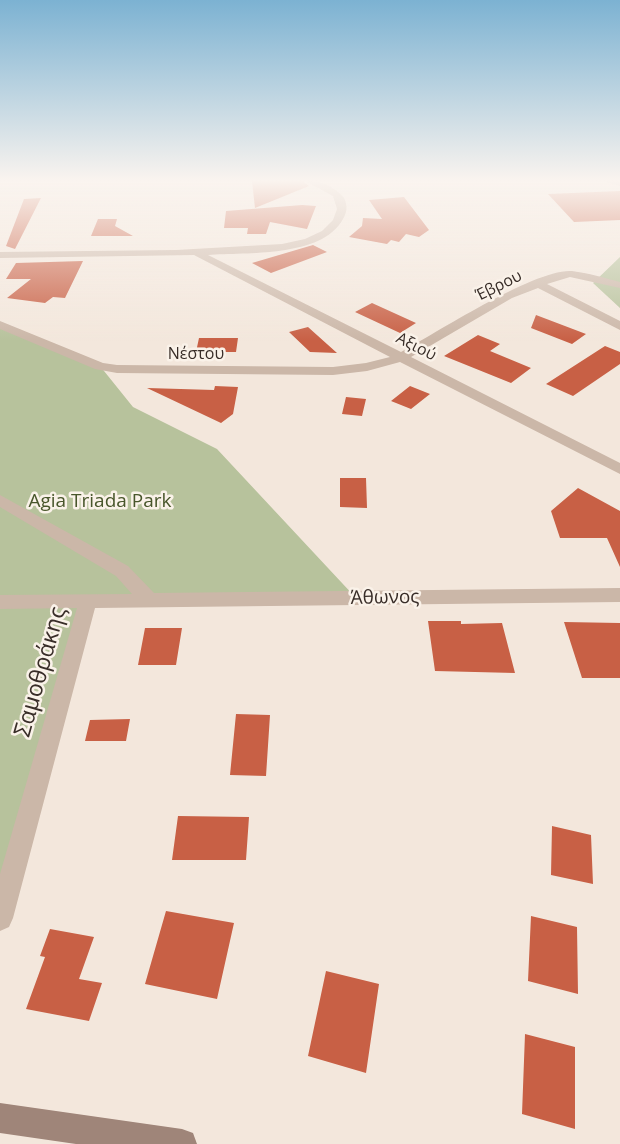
<!DOCTYPE html>
<meta charset="utf-8">
<style>
body{margin:0}
canvas{display:block;background:#f3e7dc}
</style>
<canvas width="620" height="1144"></canvas>
<script>
const g = document.querySelector('canvas').getContext('2d');
g.lineJoin = 'round';
function paint(path, color) { g.fillStyle = color; g.fill(path, 'evenodd'); }
function drawText(font, color, halo, rows, align = 'center') {
  g.font = font + ' "Open Sans",sans-serif'; g.lineWidth = 5; g.setLineDash([]); g.textBaseline = 'middle'; g.strokeStyle = halo; g.fillStyle = color; for (const [text, x, y, turn = 0] of rows) {
    g.save(); g.translate(x, y); g.rotate((+turn || 0) * Math.PI / 180); g.textAlign = isNaN(turn) ? turn : align; if (halo) g.strokeText(text, 0, 0); g.fillText(text, 0, 0); g.restore();
  }
}
paint(new Path2D(`
 M 620,257 L 620,308 L 593,283 Z
 M 0,325 L 100,366 L 133,407 L 217,449 L 356,598 L 88,601 L 0,918 Z`), '#b7c29c');
paint(new Path2D(`
 M 252,181 L 303,181 L 309,186 L 255,208 Z
 M 620,191 L 620,220 L 574,222 L 548,194 Z
 M 404,197 L 429,230 L 419,237 L 406,234 L 399,242 L 391,240 L 387,244 L 349,237 L 362,226 L 363,218 L 382,219 L 369,200 Z
 M 41,198 L 15,249 L 6,246 L 24,199 Z
 M 302,205 L 316,206 L 307,229 L 270,222 L 266,234 L 247,234 L 248,228 L 224,228 L 226,211 Z
 M 98,219 L 117,219 L 115,226 L 133,236 L 91,236 Z
 M 313,245 L 327,252 L 271,273 L 252,263 Z
 M 83,261 L 65,298 L 53,297 L 45,303 L 7,298 L 31,279 L 6,279 L 16,263 Z
 M 372,303 L 416,323 L 400,333 L 355,312 Z
 M 536,315 L 586,334 L 572,344 L 531,328 Z
 M 308,327 L 337,353 L 310,352 L 289,332 Z
 M 478,335 L 500,344 L 490,351 L 531,368 L 511,383 L 444,356 Z
 M 199,338 L 238,338 L 236,352 L 196,352 Z
 M 605,346 L 620,352 L 620,364 L 573,396 L 546,384 Z
 M 215,386 L 238,387 L 233,414 L 221,423 L 147,388 L 214,390 Z
 M 410,386 L 430,394 L 411,409 L 391,401 Z
 M 346,397 L 366,399 L 362,416 L 342,414 Z
 M 340,478 L 366,478 L 367,508 L 340,507 Z
 M 578,488 L 620,511 L 620,567 L 607,538 L 560,538 L 551,511 Z
 M 428,621 L 461,621 L 461,624 L 502,623 L 515,673 L 435,671 Z
 M 564,622 L 620,623 L 620,678 L 582,678 Z
 M 145,628 L 182,628 L 176,665 L 138,665 Z
 M 236,714 L 270,715 L 266,776 L 230,775 Z
 M 130,719 L 126,741 L 85,741 L 90,720 Z
 M 178,816 L 249,817 L 246,860 L 172,860 Z
 M 552,826 L 591,835 L 593,884 L 551,875 Z
 M 166,911 L 234,923 L 217,999 L 145,984 Z
 M 531,916 L 577,927 L 578,994 L 528,981 Z
 M 50,929 L 94,937 L 79,979 L 102,983 L 89,1021 L 26,1009 L 45,957 L 40,956 Z
 M 326,971 L 379,984 L 366,1073 L 308,1056 Z
 M 525,1034 L 575,1047 L 575,1129 L 522,1114 Z`), '#c86045');
paint(new Path2D(`
 M 305,181 C 321,181 334,186 344,198 C 348,206 347,212 343,219 C 322,258 246,252 208,255 L 401,352 C 436,333 536,268 572,271 C 588,273 605,278 620,282 L 620,288 L 570,277 L 547,284 L 620,321 L 620,330 L 538,288 L 512,298 L 411,357 L 620,463 L 620,474 L 400,362 L 367,371 L 333,375 L 117,373 L 95,369 L 0,329 L 0,321 L 103,363 L 117,365 L 333,367 L 366,363 L 390,357 L 194,255 L 0,258 L 0,252 L 176,250 L 282,244 L 305,239 L 322,231 L 333,220 L 337,209 L 333,196 Z
 M 607,181 L 620,181 L 620,186 L 608,183 Z
 M 0,495 L 128,566 L 154,593 L 620,588 L 620,602 L 95,608 L 13,918 L 9,927 L 0,931 L 0,874 L 77,608 L 0,609 L 0,595 L 132,594 L 116,576 L 0,507 Z`), '#cbb7a8');
paint(new Path2D(`
 M 0,1103 L 182,1129 L 193,1133 L 197,1144 L 76,1144 L 0,1133 Z`), '#9f8579');
const sky = g.createLinearGradient(0, 0, 0, 341);
sky.addColorStop(0, '#7cb2d2');
sky.addColorStop(0.53, '#faf4ef');
sky.addColorStop(1, '#faf4ef00');
g.fillStyle = sky;
g.fillRect(0, 0, 620, 341);
drawText('16px', '#382d28', '#faf2e9', [
 ["Έβρου",499,286,-26],
 ["Αξιού",416,347,27],
 ["Νέστου",196,354]
]);
drawText('19px', '#48562b', '#faf2e9', [
 ["Agia Triada Park",100,502]
]);
drawText('19px', '#382d28', '#faf2e9', [
 ["Άθωνος",385,598,-1]
]);
drawText('23px', '#382d28', '#faf2e9', [
 ["Σαμοθράκης",41,672,-74]
]);
</script>
